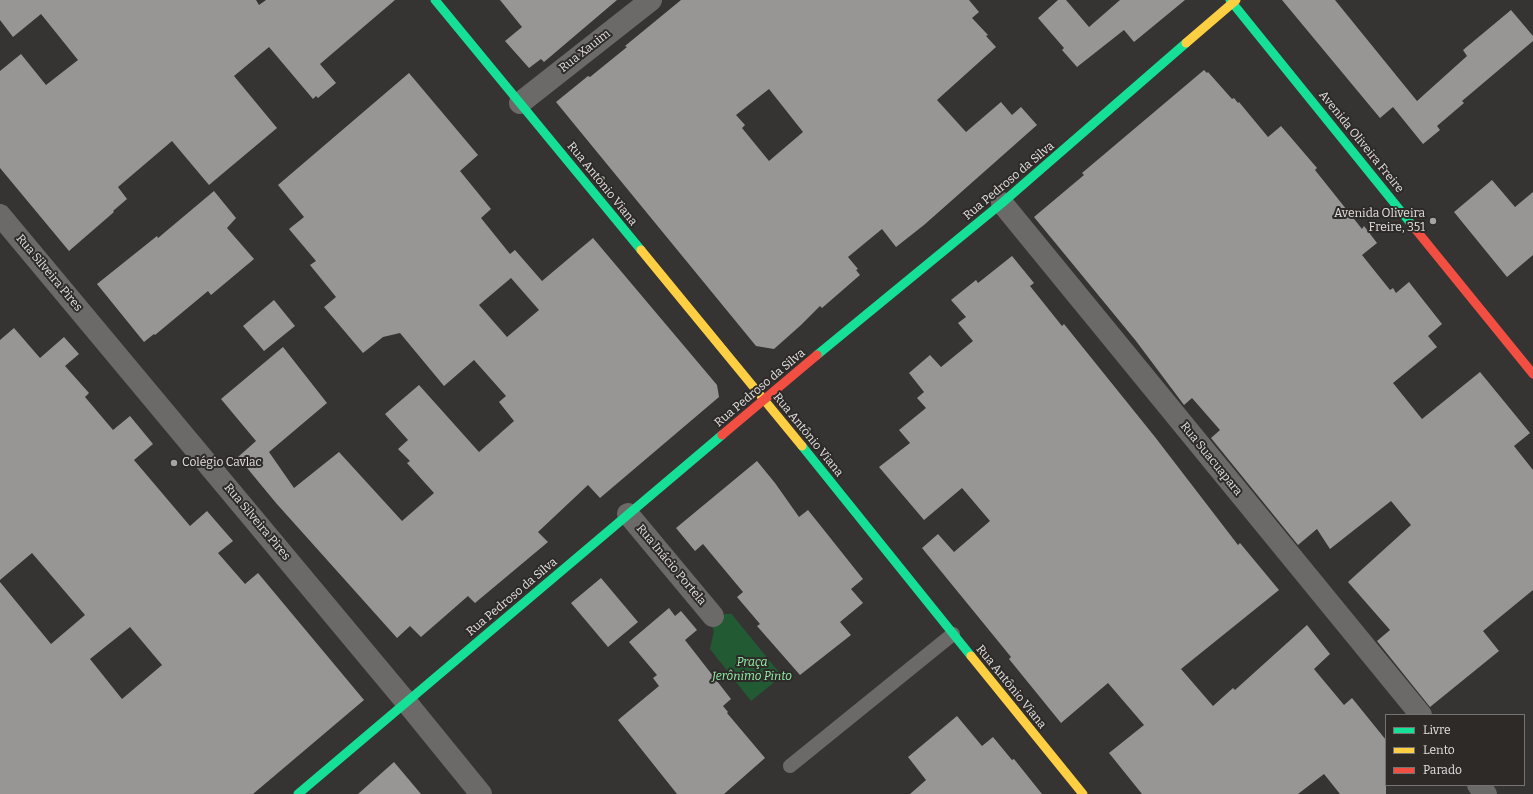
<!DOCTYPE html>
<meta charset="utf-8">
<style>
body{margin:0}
#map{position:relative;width:1533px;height:794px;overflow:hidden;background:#363433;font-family:Bitter,serif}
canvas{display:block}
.legend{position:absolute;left:1385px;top:714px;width:140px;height:72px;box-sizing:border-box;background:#2d2a28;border:1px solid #767372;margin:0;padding:5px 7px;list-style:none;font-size:12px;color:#e3e1e0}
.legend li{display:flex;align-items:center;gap:8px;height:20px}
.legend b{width:20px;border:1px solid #767372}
</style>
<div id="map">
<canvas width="1533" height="794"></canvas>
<ul class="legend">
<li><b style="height:5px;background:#16e098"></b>Livre</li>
<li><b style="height:5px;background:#ffcf43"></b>Lento</li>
<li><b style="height:5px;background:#f24e42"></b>Parado</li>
</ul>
</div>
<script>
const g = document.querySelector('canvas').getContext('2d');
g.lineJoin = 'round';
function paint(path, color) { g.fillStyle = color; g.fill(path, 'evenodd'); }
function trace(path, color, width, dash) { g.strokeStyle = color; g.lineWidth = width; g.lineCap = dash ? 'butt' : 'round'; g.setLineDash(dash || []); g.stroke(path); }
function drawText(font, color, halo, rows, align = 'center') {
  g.font = font + ' Bitter,serif'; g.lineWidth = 4; g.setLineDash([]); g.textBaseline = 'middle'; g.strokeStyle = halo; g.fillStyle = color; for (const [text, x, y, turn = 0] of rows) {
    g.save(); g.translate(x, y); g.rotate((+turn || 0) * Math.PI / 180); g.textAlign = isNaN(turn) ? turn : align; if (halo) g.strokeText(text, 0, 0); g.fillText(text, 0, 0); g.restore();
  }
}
paint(new Path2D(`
 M 725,614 L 732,614 L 734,617 L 782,676 L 751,701 L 710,649 L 714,631 L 711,625 Z`), '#225b33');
paint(new Path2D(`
 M 0,0 L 256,0 L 259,5 L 266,0 L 395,0 L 320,64 L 336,83 L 318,98 L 316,96 L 313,99 L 269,47 L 234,76 L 277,128 L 209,185 L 172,141 L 118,187 L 127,199 L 113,211 L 114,212 L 69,251 L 0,168 L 0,71 L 21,54 L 46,85 L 78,60 L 41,14 L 13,37 L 0,20 Z
 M 500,0 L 617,0 L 544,62 L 541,59 L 529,68 L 505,41 L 522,27 Z
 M 681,0 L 969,0 L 979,12 L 972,18 L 988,35 L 986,36 L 996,47 L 937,100 L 966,132 L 1001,102 L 1012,115 L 1021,107 L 1037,125 L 924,225 L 896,247 L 882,229 L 848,257 L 858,269 L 856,270 L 860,275 L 822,308 L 820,306 L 801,325 L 774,349 L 756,346 L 556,102 L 588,76 L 590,77 L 627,47 L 625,46 ZM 769,89 L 803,132 L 769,161 L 742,128 L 745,125 L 736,115 Z
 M 1058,0 L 1066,0 L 1089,27 L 1120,0 L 1185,0 L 1134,42 L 1124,30 L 1077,67 L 1062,50 L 1064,48 L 1038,18 Z
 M 1282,0 L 1335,0 L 1417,101 L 1467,56 L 1463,50 L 1511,10 L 1533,36 L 1533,41 L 1462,101 L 1464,103 L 1437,126 L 1440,130 L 1423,144 L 1393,107 L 1380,118 Z
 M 1204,70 L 1207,73 L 1208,72 L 1232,99 L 1234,98 L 1238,103 L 1239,102 L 1268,137 L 1281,126 L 1317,168 L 1315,170 L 1362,229 L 1364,226 L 1377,243 L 1362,255 L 1390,290 L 1393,288 L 1396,293 L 1409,282 L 1442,324 L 1428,336 L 1437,347 L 1393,383 L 1422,419 L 1480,372 L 1530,433 L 1514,446 L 1533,470 L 1533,590 L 1483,631 L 1499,651 L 1430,707 L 1377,641 L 1390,630 L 1348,582 L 1411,525 L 1391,501 L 1330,549 L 1317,529 L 1298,545 L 1211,438 L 1220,430 L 1192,398 L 1184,405 L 1136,341 L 1034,217 L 1084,175 L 1082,173 Z
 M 409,73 L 478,155 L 460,171 L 491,209 L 481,218 L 510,254 L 515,250 L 542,281 L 593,238 L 717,385 L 719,397 L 600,498 L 588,485 L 538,532 L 548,542 L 475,603 L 468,596 L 421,637 L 410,626 L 397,638 L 276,503 L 238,457 L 256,441 L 221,399 L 283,347 L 327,403 L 269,452 L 294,488 L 339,452 L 402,521 L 434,493 L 407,463 L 410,461 L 398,449 L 408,440 L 385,414 L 419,385 L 479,452 L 514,421 L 499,402 L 506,396 L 474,360 L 444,386 L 400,333 L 383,337 L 363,353 L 324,307 L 336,297 L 310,265 L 316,261 L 289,229 L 304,217 L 278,185 ZM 511,278 L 539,310 L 507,337 L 479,305 Z
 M 1492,180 L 1515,207 L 1533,192 L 1533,255 L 1507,277 L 1454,212 Z
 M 214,191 L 236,218 L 227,228 L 254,259 L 211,295 L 208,291 L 155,335 L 154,334 L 144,342 L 97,284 L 157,236 L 158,238 Z
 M 1012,256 L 1034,283 L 1030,286 L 1062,326 L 1064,324 L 1155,437 L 1238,545 L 1240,543 L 1279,590 L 1181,669 L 1213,706 L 1233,688 L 1235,690 L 1307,625 L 1330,654 L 1314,669 L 1344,705 L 1352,698 L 1386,740 L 1386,794 L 1340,794 L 1324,774 L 1298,794 L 1142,794 L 1109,753 L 1144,725 L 1108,683 L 1061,723 L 1009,659 L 1011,657 L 922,548 L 938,534 L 954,552 L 990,521 L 962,488 L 924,520 L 879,467 L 910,443 L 899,430 L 926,408 L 917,398 L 924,392 L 909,373 L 930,355 L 941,367 L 973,341 L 958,323 L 966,317 L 951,300 L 976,280 L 978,283 Z
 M 274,300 L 295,326 L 264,351 L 243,326 Z
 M 14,328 L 40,358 L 64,337 L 79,354 L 65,366 L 89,393 L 85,397 L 113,430 L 130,416 L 153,444 L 134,460 L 190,526 L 207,511 L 233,541 L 218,553 L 245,584 L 258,573 L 364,700 L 253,794 L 0,794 L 0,582 L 51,644 L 85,615 L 32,553 L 0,580 L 0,340 ZM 130,627 L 162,665 L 122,699 L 90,659 Z
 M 757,461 L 775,483 L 799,517 L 808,510 L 863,579 L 851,589 L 863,603 L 840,622 L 851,635 L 800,675 L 757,626 L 760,624 L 737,597 L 743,592 L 703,544 L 695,551 L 676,528 Z
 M 601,578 L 638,622 L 608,647 L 571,603 Z
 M 669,608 L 675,616 L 681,611 L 697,630 L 685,640 L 731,699 L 723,706 L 728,712 L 727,713 L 765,758 L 724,794 L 677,794 L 618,720 L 659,686 L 653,678 L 657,675 L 629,642 Z
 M 957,716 L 982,746 L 993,737 L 1012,760 L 1014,759 L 1042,794 L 910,794 L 926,780 L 908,757 Z
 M 394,762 L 421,794 L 358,794 Z`), '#979695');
trace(new Path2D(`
 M 790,766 L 953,634`), '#6b6a69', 14);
trace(new Path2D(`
 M 520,103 L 651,0
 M 1002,203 L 1421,715
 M 0,215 L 407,703 L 481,794
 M 628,514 L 713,616
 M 1478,785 L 1486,794`), '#6b6a69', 22);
trace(new Path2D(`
 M 435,0 L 641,250
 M 1230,0 L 1412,225
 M 817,355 L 1002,203 L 1186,43
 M 802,446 L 971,656
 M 298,794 L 722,435`), '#16e098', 9);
trace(new Path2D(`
 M 1186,43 L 1236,0
 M 641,250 L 802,446
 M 971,656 L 1083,794`), '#ffcf43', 9);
trace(new Path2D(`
 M 1412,225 L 1533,374
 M 722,435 L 817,355`), '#f24e42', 9);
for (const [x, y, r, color] of [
 [1433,221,4,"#a6a4a3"],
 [174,463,4,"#a6a4a3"]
]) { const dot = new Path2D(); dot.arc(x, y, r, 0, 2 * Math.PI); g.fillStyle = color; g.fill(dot); trace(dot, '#2d2a28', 1.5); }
drawText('12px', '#e3e1e0', '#2d2a28', [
 ["Rua Xauim",585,51,-38],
 ["Avenida Oliveira Freire",1361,142,51],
 ["Rua Pedroso da Silva",1009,181,-40],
 ["Rua Antônio Viana",602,184,51],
 ["Rua Silveira Pires",49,273,50],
 ["Rua Pedroso da Silva",760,388,-40],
 ["Rua Antônio Viana",808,435,51],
 ["Rua Suacuapara",1211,459,51],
 ["Rua Silveira Pires",257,522,50],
 ["Rua Inácio Portela",671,565,50],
 ["Rua Pedroso da Silva",512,597,-40],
 ["Rua Antônio Viana",1011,687,51]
]);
drawText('12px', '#e3e1e0', '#2d2a28', [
 ["Avenida Oliveira",1425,214],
 ["Freire, 351",1425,228],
 ["Colégio Cavlac",182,463,"left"]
], 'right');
drawText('italic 12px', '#92f1a8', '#2d2a28', [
 ["Praça",752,663],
 ["Jerônimo Pinto",752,677]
]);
</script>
